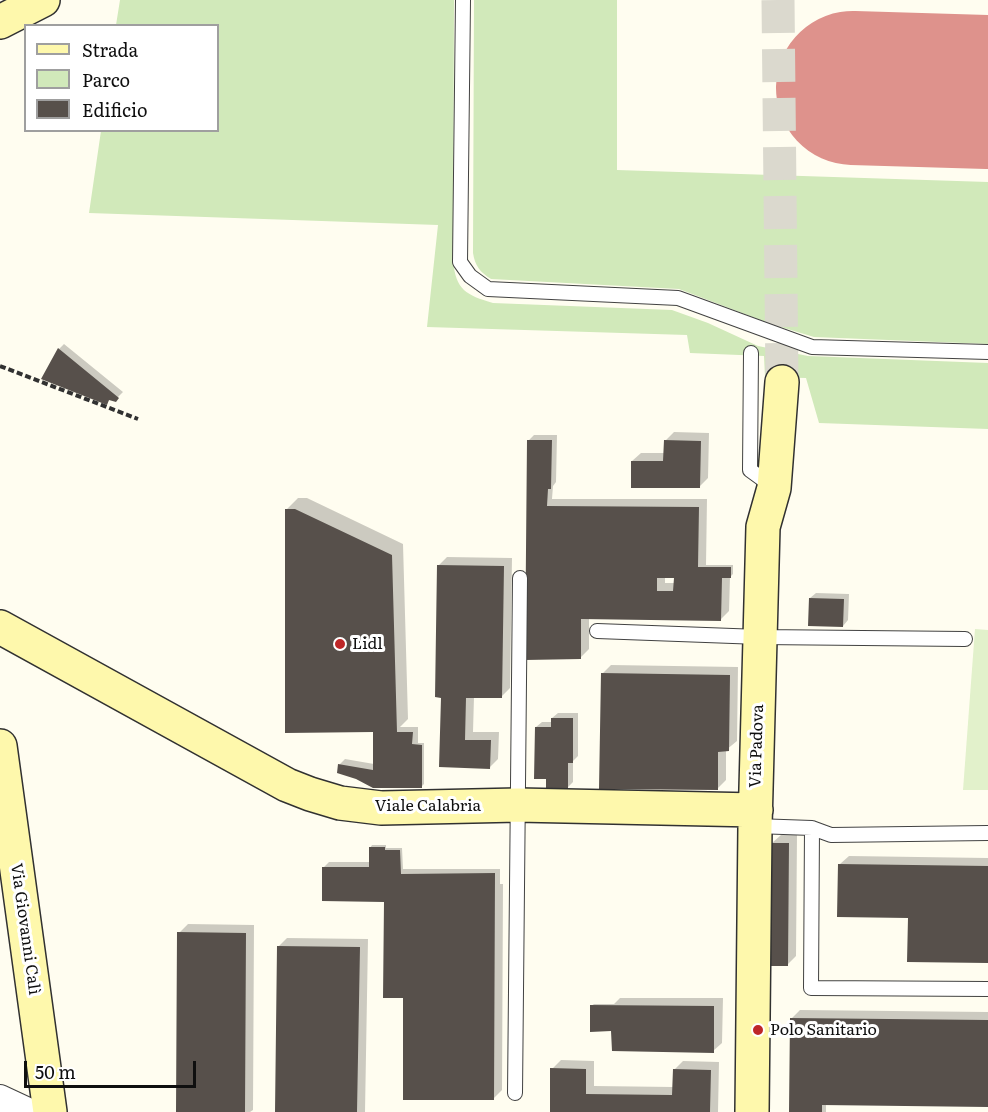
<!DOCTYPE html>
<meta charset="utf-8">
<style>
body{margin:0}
#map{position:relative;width:988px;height:1112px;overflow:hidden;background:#fffdf0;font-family:Literata,serif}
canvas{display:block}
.legend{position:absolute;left:24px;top:24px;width:195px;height:108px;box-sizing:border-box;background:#fff;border:2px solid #9f9f9f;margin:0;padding:8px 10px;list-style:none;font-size:18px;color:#0f0f0f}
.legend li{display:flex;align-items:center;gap:12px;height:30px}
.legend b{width:30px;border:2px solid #9f9f9f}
.scale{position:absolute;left:24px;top:1061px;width:172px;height:27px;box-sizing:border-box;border:3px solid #0f0f0f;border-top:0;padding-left:8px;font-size:18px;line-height:21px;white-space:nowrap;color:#0f0f0f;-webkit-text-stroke:4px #fff;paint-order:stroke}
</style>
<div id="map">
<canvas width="988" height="1112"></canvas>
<ul class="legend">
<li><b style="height:8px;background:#fef8ac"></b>Strada</li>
<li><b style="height:16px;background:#d1e9ba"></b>Parco</li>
<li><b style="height:16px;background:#57504b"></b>Edificio</li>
</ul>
<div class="scale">50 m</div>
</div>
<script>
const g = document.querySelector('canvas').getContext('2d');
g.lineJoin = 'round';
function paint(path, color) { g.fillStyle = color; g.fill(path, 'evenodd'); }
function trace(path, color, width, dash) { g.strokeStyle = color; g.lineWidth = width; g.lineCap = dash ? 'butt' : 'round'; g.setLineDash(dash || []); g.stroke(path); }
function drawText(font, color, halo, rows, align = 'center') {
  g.font = font + ' Literata,serif'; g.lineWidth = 6; g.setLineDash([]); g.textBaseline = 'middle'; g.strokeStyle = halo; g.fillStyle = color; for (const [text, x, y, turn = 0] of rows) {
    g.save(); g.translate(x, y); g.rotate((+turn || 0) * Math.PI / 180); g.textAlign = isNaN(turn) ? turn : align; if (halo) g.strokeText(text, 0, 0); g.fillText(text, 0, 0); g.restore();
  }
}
paint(new Path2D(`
 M 120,0 L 454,0 L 453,261 C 456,290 466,295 493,303 L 672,310 L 708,323 L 758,346 L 808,356 L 988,363 L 988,429 L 819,423 L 806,378 L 765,377 L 764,356 L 690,353 L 687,335 L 427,327 L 438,225 L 89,213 L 101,131 L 218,130 L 218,26 L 116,25 Z
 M 474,0 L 617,0 L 617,170 L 988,182 L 988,344 L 814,337 L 771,324 L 679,289 L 491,279 C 480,272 475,266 473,253 Z`), '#d1e9ba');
paint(new Path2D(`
 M 975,629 L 988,630 L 988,790 L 963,790 Z`), '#e2f1cb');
paint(new Path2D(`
 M 64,344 L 123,392 L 115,400 L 110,399 L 106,403 L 59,349 Z
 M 674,432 L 709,433 L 708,478 L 699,487 L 632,461 L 641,453 L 665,453 L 665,441 Z
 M 534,435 L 557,435 L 556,482 L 553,486 L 552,499 L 707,499 L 706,565 L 733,565 L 733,574 L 730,577 L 729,611 L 720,620 L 589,617 L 589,649 L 580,658 L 529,440 ZM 665,577 L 675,577 L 675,583 L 665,583 Z
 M 298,498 L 307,498 L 403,544 L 408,719 L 400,727 L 418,727 L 418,743 L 424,743 L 424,784 L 421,787 L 339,765 L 345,759 L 374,764 L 375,731 L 287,509 Z
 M 447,557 L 512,558 L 510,688 L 501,697 L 474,697 L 473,732 L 499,732 L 498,759 L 490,767 L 441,766 L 443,696 L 438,566 Z
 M 816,593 L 849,594 L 848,620 L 843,626 L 810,598 Z
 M 611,665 L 738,667 L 737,741 L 726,750 L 726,780 L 717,789 L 602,674 Z
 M 558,713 L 578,713 L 578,756 L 573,761 L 573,782 L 567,788 L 536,727 L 542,722 L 552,722 L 552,718 Z
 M 781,835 L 797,835 L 796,956 L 787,965 L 772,843 Z
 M 372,845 L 386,845 L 386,848 L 402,848 L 403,869 L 500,869 L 500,884 L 503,884 L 502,1090 L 494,1098 L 405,997 L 385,898 L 324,867 L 329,862 L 370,862 L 370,848 Z
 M 849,856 L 988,858 L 988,962 L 909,916 L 840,864 Z
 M 188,924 L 254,925 L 253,1110 L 250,1112 L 177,1112 L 179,933 Z
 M 287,938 L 368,939 L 365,1112 L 277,1112 L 279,946 Z
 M 620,998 L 723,998 L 722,1043 L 713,1051 L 612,1028 L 591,1006 L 594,1004 L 614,1004 Z
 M 800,1010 L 988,1012 L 988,1105 L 826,1104 L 826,1112 L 790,1112 L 791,1019 Z
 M 561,1060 L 594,1061 L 594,1086 L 674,1087 L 675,1069 L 683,1061 L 719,1062 L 718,1112 L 551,1112 L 552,1069 Z`), '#0003');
trace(new Path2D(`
 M 853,88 L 988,92`), '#de928c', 154);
paint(new Path2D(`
 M 58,348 L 119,398 L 116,402 L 109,400 L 107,405 L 41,379 Z
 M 527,440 L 552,440 L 551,489 L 548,489 L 547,506 L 699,507 L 698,567 L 731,567 L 731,578 L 722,578 L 721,621 L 581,619 L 581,659 L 525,660 ZM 657,578 L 674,578 L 673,591 L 657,591 Z
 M 664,440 L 701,441 L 700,488 L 631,488 L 631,461 L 663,461 Z
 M 285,509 L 295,509 L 392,555 L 397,732 L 413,732 L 412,744 L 422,745 L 422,788 L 373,788 L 356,779 L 337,773 L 338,764 L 373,770 L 373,732 L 285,733 Z
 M 437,565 L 504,566 L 502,698 L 466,698 L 465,740 L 491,740 L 490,769 L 439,767 L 441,698 L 435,697 Z
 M 809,598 L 844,599 L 843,627 L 808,626 Z
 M 601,673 L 730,675 L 729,751 L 718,752 L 718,790 L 599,789 Z
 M 551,718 L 573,718 L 573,763 L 568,763 L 568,789 L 546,789 L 546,779 L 534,779 L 535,727 L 551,727 Z
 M 771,843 L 789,843 L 788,966 L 769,966 Z
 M 369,847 L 385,847 L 385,850 L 400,850 L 401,874 L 495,873 L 494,1100 L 403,1100 L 403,998 L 383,998 L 384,902 L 322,901 L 322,867 L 369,867 Z
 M 838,864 L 988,866 L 988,963 L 907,962 L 908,918 L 837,917 Z
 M 177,932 L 246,933 L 245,1112 L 176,1112 Z
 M 277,946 L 360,947 L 357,1112 L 275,1112 Z
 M 590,1005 L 714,1006 L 714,1053 L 612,1051 L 611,1031 L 590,1032 Z
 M 790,1018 L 988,1020 L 988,1107 L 822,1105 L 822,1112 L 789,1112 Z
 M 550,1068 L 586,1069 L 586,1094 L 672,1095 L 673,1069 L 711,1070 L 710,1112 L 550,1112 Z`), '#57504b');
trace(new Path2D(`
 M 778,0 L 782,382`), '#dbd9ce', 33, [33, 16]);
const lane = new Path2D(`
 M 463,0 L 460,262 L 470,276 L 488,289 L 678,298 L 812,347 L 988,352
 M 751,353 L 750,470 L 772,486
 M 597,631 L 760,637 L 965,639
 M 755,826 L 812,828 L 831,835 L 988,833
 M 812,828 L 811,988 L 988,989
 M 515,1093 L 520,578`);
const street = new Path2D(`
 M 0,1098 L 30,1112`);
const secondary = new Path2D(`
 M 0,22 L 43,0
 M 0,627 L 287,785 L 310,794 L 340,803 L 381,808 L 518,805 L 756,810
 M 0,746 L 50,1112
 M 752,1112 L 755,826 L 763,527 L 774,488 L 782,382`);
trace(lane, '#424242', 16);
trace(street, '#424242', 28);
trace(secondary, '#313131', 36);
trace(new Path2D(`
 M 0,366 L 138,419`), '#313131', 4, [6, 3]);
trace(lane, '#fff', 14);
trace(street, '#fff', 26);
trace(secondary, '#fef8ac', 33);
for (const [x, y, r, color] of [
 [340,644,6,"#be2728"],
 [758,1030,6,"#be2728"]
]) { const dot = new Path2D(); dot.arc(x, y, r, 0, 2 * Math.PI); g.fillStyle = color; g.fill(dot); trace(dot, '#fff', 2); }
drawText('16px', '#0f0f0f', '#fff', [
 ["Lidl",352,644],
 ["Polo Sanitario",770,1030]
], 'left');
drawText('16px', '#0f0f0f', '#fff', [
 ["Via Padova",757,746,-88],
 ["Viale Calabria",428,806],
 ["Via Giovanni Calì",25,929,82]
]);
</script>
